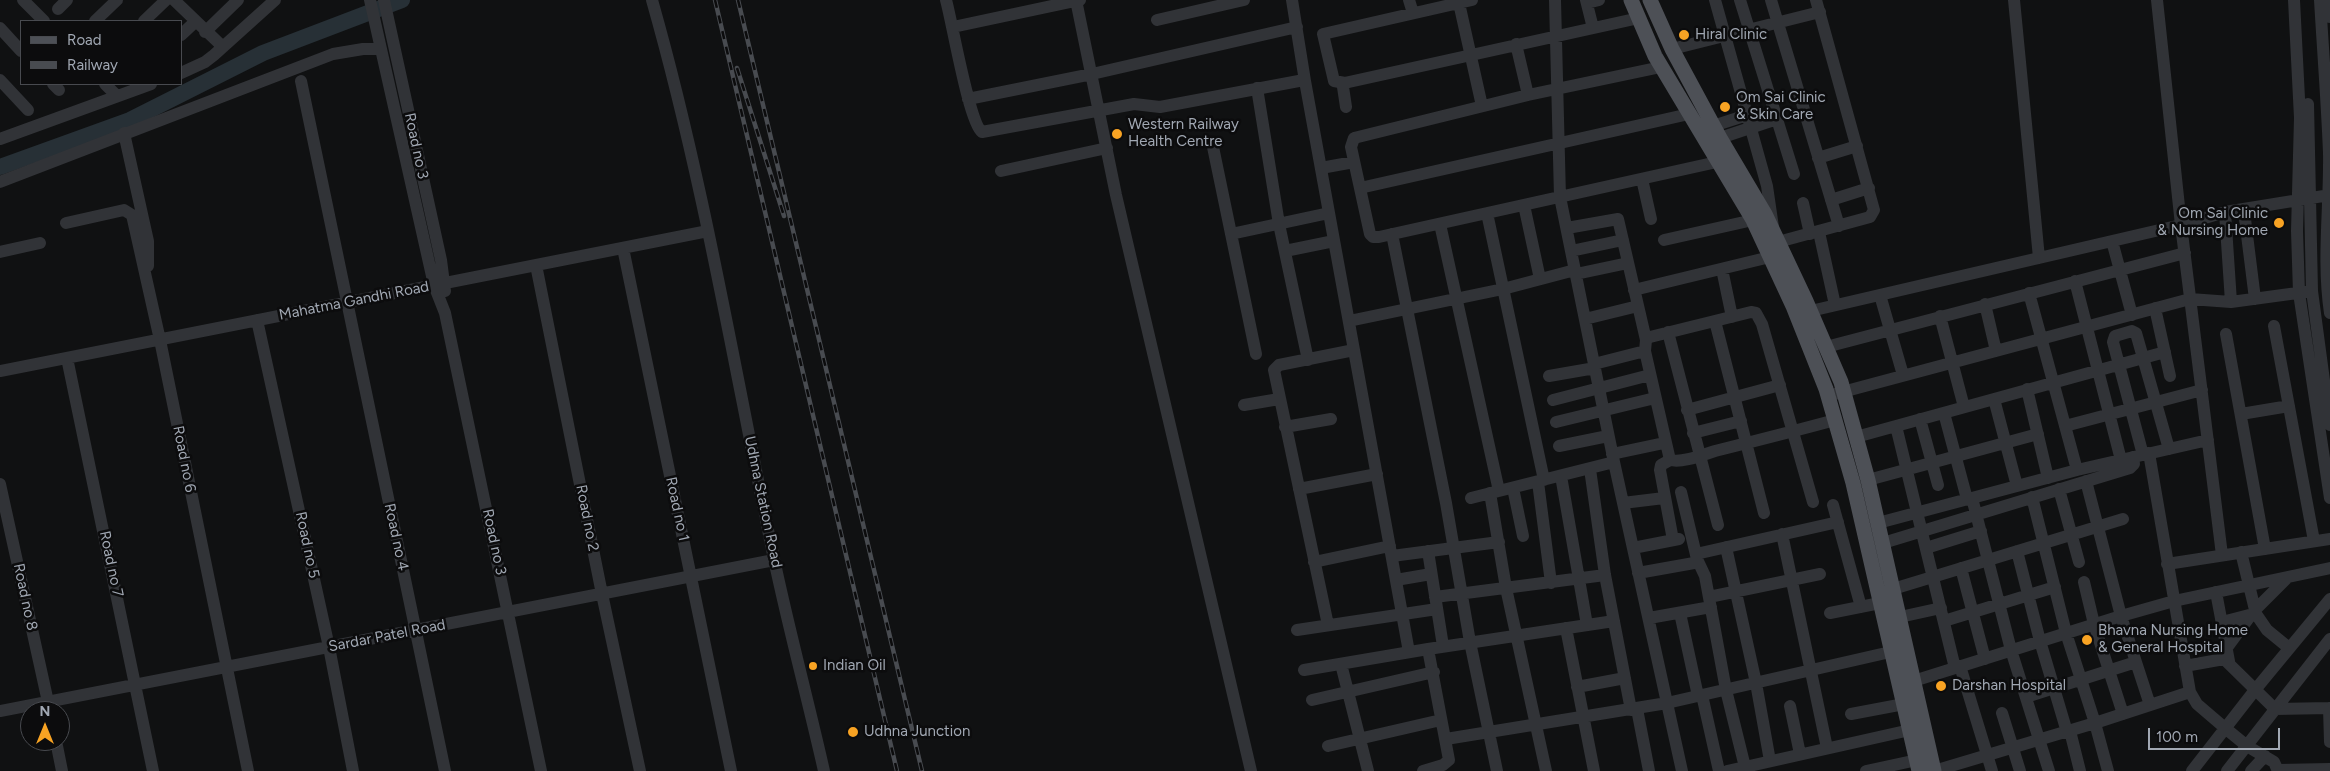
<!DOCTYPE html>
<style>
body{margin:0}
#map{position:relative;width:2330px;height:771px;overflow:hidden;background:#101112;font-family:Figtree,sans-serif}
canvas{display:block}
.legend{position:absolute;left:20px;top:20px;width:162px;height:65px;box-sizing:border-box;background:#0c0c0d;border:1px solid #484a4f;margin:0;padding:6px 9px;list-style:none;font-size:15px;color:#a1a8b3}
.legend li{display:flex;align-items:center;gap:10px;height:25px}
.legend b{width:25px;border:1px solid #484a4f}
.north{position:absolute;left:20px;top:701px;width:50px;height:50px;box-sizing:border-box;background:#0c0c0d;border:1px solid #484a4f;border-radius:50%;rotate:0deg;font-size:14px;font-weight:700;line-height:20px;text-align:center;color:#a1a8b3}
.north::after{content:'';display:block;margin:auto;width:18px;height:22px;background:#f8a323;clip-path:polygon(50% 0,100% 100%,50% 72%,0 100%)}
.scale{position:absolute;left:2148px;top:728px;width:132px;height:22px;box-sizing:border-box;border:2px solid #a1a8b3;border-top:0;padding-left:6px;font-size:15px;line-height:18px;white-space:nowrap;color:#a1a8b3;-webkit-text-stroke:4px #0c0c0d;paint-order:stroke}
</style>
<div id="map">
<canvas width="2330" height="771"></canvas>
<ul class="legend">
<li><b style="height:6px;background:#4d5056"></b>Road</li>
<li><b style="height:6px;background:#484b50"></b>Railway</li>
</ul>
<div class="north">N</div>
<div class="scale">100 m</div>
</div>
<script>
const g = document.querySelector('canvas').getContext('2d');
g.lineJoin = 'round';
function trace(path, color, width, dash) { g.strokeStyle = color; g.lineWidth = width; g.lineCap = dash ? 'butt' : 'round'; g.setLineDash(dash || []); g.stroke(path); }
function drawText(font, color, halo, rows, align = 'center') {
  g.font = font + ' Figtree,sans-serif'; g.lineWidth = 5; g.setLineDash([]); g.textBaseline = 'middle'; g.strokeStyle = halo; g.fillStyle = color; for (const [text, x, y, turn = 0] of rows) {
    g.save(); g.translate(x, y); g.rotate((+turn || 0) * Math.PI / 180); g.textAlign = isNaN(turn) ? turn : align; if (halo) g.strokeText(text, 0, 0); g.fillText(text, 0, 0); g.restore();
  }
}
trace(new Path2D(`
 M 0,167 L 130,120 L 263,53 L 402,0`), '#273036', 16);
trace(new Path2D(`
 M 23,0 L 44,21
 M 174,0 L 223,47
 M 370,0 L 434,285 L 445,313 L 541,771
 M 384,0 L 441,260 L 445,291
 M 652,0 C 704,183 735,372 774,559 C 789,630 808,700 824,771
 M 946,0 C 952,21 969,123 982,132 L 1134,104 L 1160,107 L 1304,80
 M 1076,0 L 1116,195 L 1251,771
 M 1292,0 L 1305,81 L 1409,652
 M 1409,0 L 1413,13
 M 1555,0 L 1560,197 L 1614,462 L 1682,771
 M 1586,0 L 1593,28
 M 1715,0 L 1767,186 L 1773,227
 M 1740,0 L 1794,174
 M 1771,0 L 1839,226
 M 2014,0 L 2039,258
 M 2157,0 L 2181,225 L 2222,555
 M 2294,0 L 2300,118 L 2297,231 L 2299,293 L 2330,498
 M 2320,0 C 2323,51 2327,102 2329,153 C 2330,206 2322,259 2330,313
 M 2329,0 L 2330,17
 M 1459,3 L 1482,106
 M 1587,3 L 1599,0
 M 58,9 L 67,0
 M 1157,20 L 1244,0
 M 95,21 L 117,0
 M 144,21 L 166,0
 M 953,27 L 1080,0
 M 0,28 L 21,51
 M 205,32 L 238,0
 M 181,35 L 195,22
 M 1516,44 L 1528,95
 M 1672,49 L 1820,12
 M 1661,67 L 1528,95 L 1354,138 L 1351,147 L 1370,234 L 1373,237 L 1379,237 L 1717,162 L 1725,159
 M 181,73 L 205,62 L 214,55 L 275,0
 M 0,80 L 28,110
 M 301,81 L 445,771
 M 1345,83 L 1334,81 L 1323,34 L 1472,0
 M 53,84 L 59,90
 M 105,84 L 117,96
 M 1257,88 L 1279,224 L 1308,360
 M 968,99 L 1092,74 L 1297,27
 M 2308,104 L 2312,291 L 2330,425
 M 1346,107 L 1343,87 L 1345,83 L 1349,82 L 1639,18
 M 1713,126 L 1747,115
 M 124,133 L 148,241 L 148,266
 M 1720,138 L 1777,119
 M 0,139 L 151,84
 M 1213,147 L 1256,354
 M 1818,158 L 1857,146
 M 1321,168 L 1354,162
 M 1001,171 L 1107,148
 M 1642,179 L 1651,219
 M 0,182 L 333,54 L 363,49 L 381,49
 M 1360,188 L 1689,114
 M 1831,200 L 1869,188
 M 1803,203 L 1810,234
 M 1524,205 L 1540,279
 M 2244,211 L 2255,299
 M 2225,212 L 2231,302
 M 1487,213 L 1544,480
 M 66,223 L 124,210 L 132,215 L 160,340 L 248,771
 M 1440,224 L 1499,491
 M 1567,228 L 1618,219 L 1646,340
 M 1819,232 L 1835,305
 M 1231,234 L 1329,213
 M 1392,234 L 1446,503 L 1470,642 L 1497,771
 M 1664,240 L 1753,220
 M 2112,241 L 2132,315
 M 1778,242 L 1870,217 L 1874,210 L 1816,0
 M 623,248 L 731,771
 M 1285,251 L 1334,241
 M 1571,251 L 1623,240
 M 0,252 L 40,243
 M 536,265 L 602,594 L 640,771
 M 1722,269 L 1732,317
 M 1576,274 L 1628,263
 M 2075,281 L 2121,460
 M 1634,290 L 1770,257
 M 2029,293 L 2077,470
 M 1880,295 L 1903,375
 M 1985,304 L 1996,351
 M 2155,308 L 2170,376
 M 1802,313 L 2181,225 L 2225,212 L 2330,195
 M 1940,316 L 1964,407
 M 1585,319 L 1638,306
 M 257,320 L 329,647 L 353,771
 M 1349,321 L 1503,289 L 1575,270
 M 1715,321 L 1764,513
 M 2274,326 L 2314,541
 M 1668,332 L 1718,525
 M 2226,334 L 2265,549
 M 1826,347 L 2185,253
 M 67,358 L 153,771
 M 1594,364 L 1645,351
 M 0,371 L 708,231
 M 1549,376 L 1595,368
 M 2027,389 L 2048,478
 M 1835,394 L 2190,299 L 2231,302 L 2312,291
 M 1994,399 L 2017,486
 M 1553,400 L 1650,375
 M 1244,405 L 1279,399
 M 1687,410 L 1780,385
 M 1944,413 L 1967,499
 M 2241,414 L 2289,406
 M 1920,419 L 1938,485
 M 1556,422 L 1655,398
 M 1896,426 L 1955,668
 M 2065,426 L 2202,390
 M 1285,427 L 1331,419
 M 1693,433 L 1741,421
 M 1856,437 L 2165,352
 M 1559,446 L 1608,436
 M 2149,453 L 2190,692 L 2197,704 L 2225,728 L 2247,746 L 2274,762 L 2278,771
 M 1612,454 L 1664,443
 M 2143,455 L 2113,342 L 2115,336 L 2132,331 L 2136,333 L 2169,449
 M 1670,460 L 1661,465 L 1660,470 L 1673,540
 M 1590,469 L 1605,575 L 1631,710
 M 1561,476 L 1587,625
 M 1868,480 L 2038,434
 M 2086,481 L 2121,616 L 2150,705
 M 1538,482 L 1551,583
 M 0,484 L 50,711
 M 1513,488 L 1523,536
 M 1299,489 L 1377,474
 M 2059,489 L 2079,562
 M 1490,493 L 1506,588 L 1546,771
 M 2032,497 L 2066,633 L 2095,723 L 2108,771
 M 1471,498 L 1614,462
 M 1972,498 L 2011,650 L 2049,771
 M 1813,502 L 1762,324 L 1756,313 L 1751,312 L 1650,337 L 1646,340 L 1645,351 L 1670,460 C 1683,463 1702,455 1715,451 C 1755,441 1795,431 1835,420
 M 1623,503 L 1664,498
 M 1833,505 L 1861,607
 M 1878,523 L 2077,470 L 2208,440
 M 1782,534 L 1827,748
 M 1883,543 L 2130,468 L 2134,464 L 2133,457
 M 1726,547 L 1756,683 L 1770,761
 M 1633,548 L 1679,539
 M 1926,548 L 1981,531
 M 1428,551 L 1443,646
 M 2017,551 L 2040,641 L 2067,732
 M 2241,552 L 2256,614 L 2267,630 L 2289,648
 M 1696,554 L 1838,522
 M 1392,556 L 1499,542
 M 1697,559 L 1705,576 L 1726,690 L 1745,767
 M 1314,562 L 1390,546
 M 2167,564 L 2330,539
 M 1961,568 L 1985,659
 M 1638,573 L 1694,563 L 1697,559 L 1681,492
 M 1396,580 L 1431,574
 M 2084,582 L 2094,624 L 2123,714
 M 1893,589 L 2123,519
 M 2216,592 L 2229,661
 M 1435,597 L 1605,575
 M 1709,597 L 1820,574
 M 2255,610 L 2288,577
 M 1680,613 L 1698,696
 M 1830,613 L 1880,603
 M 1900,617 L 1941,608
 M 1649,618 L 1711,607
 M 1944,621 L 2055,587
 M 2222,622 L 2253,614
 M 1328,625 L 1274,370 L 1279,365 L 1354,350
 M 1566,628 L 1594,771
 M 1297,630 L 1437,609
 M 1428,649 L 1614,621
 M 2226,649 L 2251,615
 M 1341,664 L 1368,771
 M 1960,666 L 1992,771
 M 2185,666 L 2224,659 L 2275,709 L 2330,708
 M 1304,670 L 1428,649 L 1449,760 L 1443,765 L 1423,771
 M 1904,684 L 2121,616 L 2174,601 L 2330,568
 M 1577,687 L 1625,678
 M 1702,695 L 1719,771
 M 2026,697 L 2136,662
 M 1312,700 L 1434,672
 M 1790,706 L 1800,754
 M 2329,708 L 2330,742
 M 1637,709 L 1649,771
 M 0,711 L 774,560
 M 2002,713 L 2020,771
 M 1851,714 L 1904,704
 M 2070,731 L 2080,771
 M 1446,739 L 1667,703 L 1899,650
 M 56,741 L 62,771
 M 1328,746 L 1441,720
 M 2278,770 L 2330,769
 M 1727,771 L 1910,730
 M 1866,771 L 1917,760
 M 1934,771 L 2095,723 L 2190,692
 M 2192,771 L 2255,690 L 2330,599
 M 2227,771 L 2330,639
 M 2251,771 L 2265,756`), '#313337', 12);
trace(new Path2D(`
 M 1631,0 L 1655,56 L 1753,220 L 1793,306 L 1826,389 L 1853,483 L 1919,771
 M 1650,0 L 1672,49 L 1720,138 L 1765,214 L 1806,301 L 1841,382 L 1868,480 L 1934,771`), '#4d5056', 15);
const rail = new Path2D(`
 M 715,0 L 897,771
 M 738,0 L 922,771
 M 737,68 L 784,216`);
trace(rail, '#484b50', 4.5);
trace(rail, '#0c0c0d', 2.5, [8]);
for (const [x, y, r, color] of [
 [1684,35,6,"#f8a323"],
 [1725,107,6,"#f8a323"],
 [1117,134,6,"#f8a323"],
 [2279,223,6,"#f8a323"],
 [2087,640,6,"#f8a323"],
 [813,666,5,"#f8a323"],
 [1941,686,6,"#f8a323"],
 [853,732,6,"#f8a323"]
]) { const dot = new Path2D(); dot.arc(x, y, r, 0, 2 * Math.PI); g.fillStyle = color; g.fill(dot); trace(dot, '#0c0c0d', 2); }
drawText('15px', '#a1a8b3', '#0c0c0d', [
 ["Hiral Clinic",1695,35],
 ["Om Sai Clinic",1736,98],
 ["& Skin Care",1736,115],
 ["Western Railway",1128,125],
 ["Health Centre",1128,142],
 ["Om Sai Clinic",2268,214,"right"],
 ["& Nursing Home",2268,231,"right"],
 ["Bhavna Nursing Home",2098,631],
 ["& General Hospital",2098,648],
 ["Indian Oil",823,666],
 ["Darshan Hospital",1952,686],
 ["Udhna Junction",864,732]
], 'left');
drawText('15px', '#a1a8b3', '#0c0c0d', [
 ["Road no 3",416,146,78],
 ["Mahatma Gandhi Road",354,301,-11],
 ["Road no 6",184,459,79],
 ["Udhna Station Road",763,502,78],
 ["Road no 1",677,509,78],
 ["Road no 2",587,518,79],
 ["Road no 4",396,537,78],
 ["Road no 3",494,542,78],
 ["Road no 5",307,545,78],
 ["Road no 7",111,564,78],
 ["Road no 8",25,597,78],
 ["Sardar Patel Road",387,636,-11]
]);
</script>
